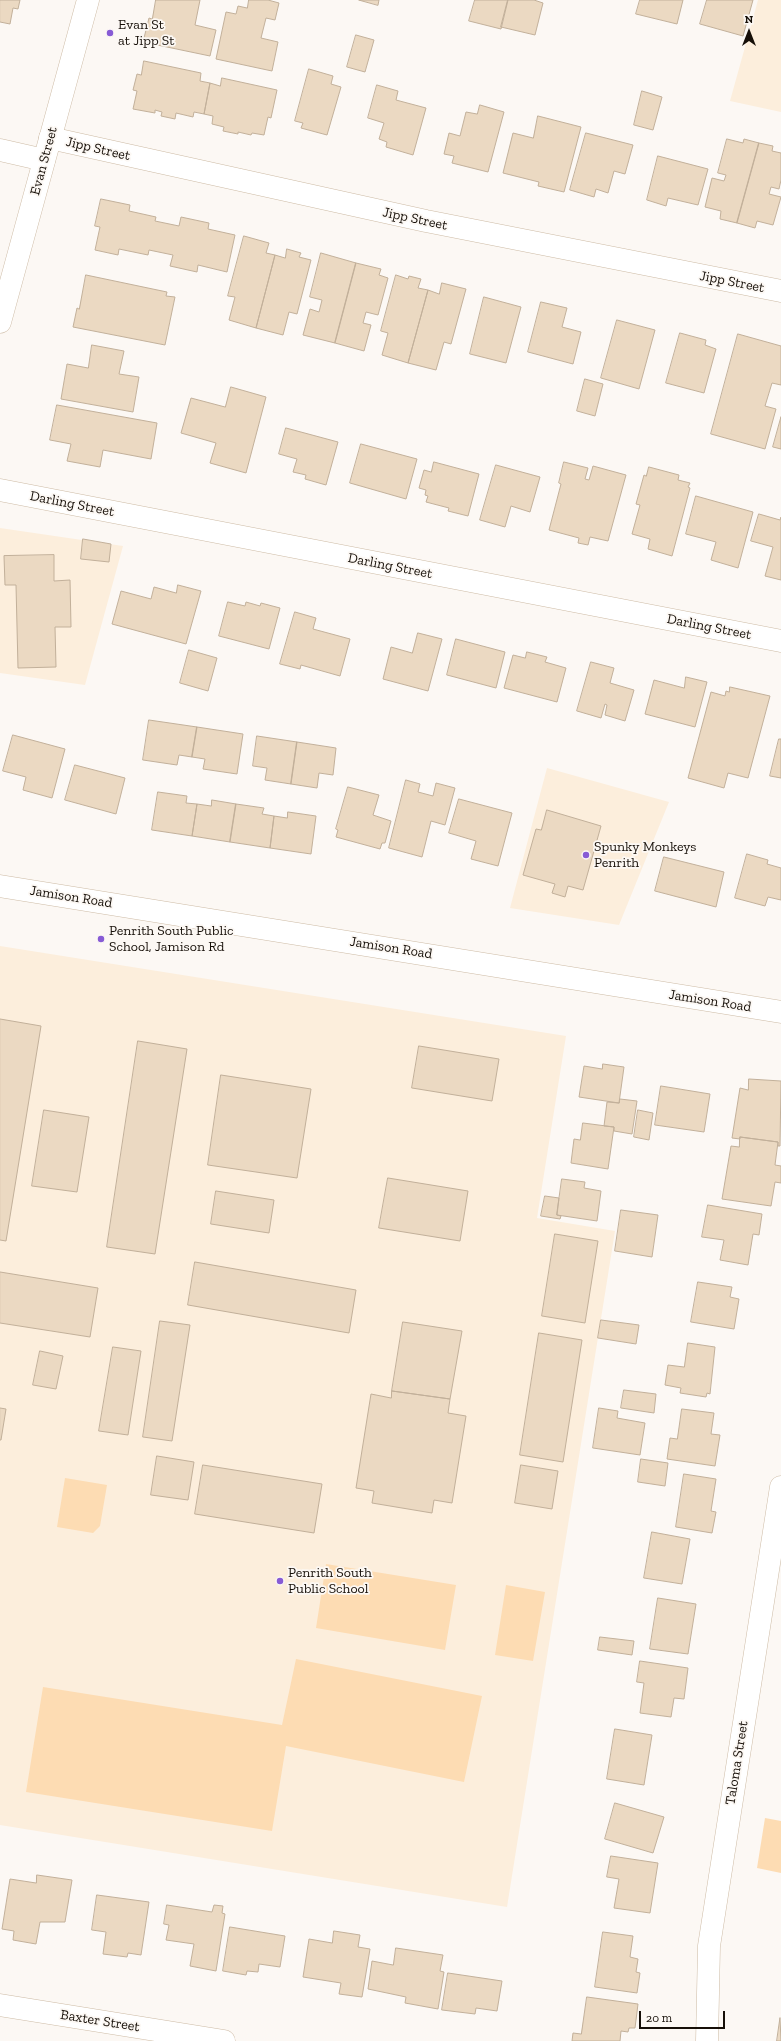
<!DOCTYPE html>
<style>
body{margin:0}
#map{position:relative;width:781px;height:2041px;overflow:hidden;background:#fcf8f4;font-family:"Zilla Slab",serif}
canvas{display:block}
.north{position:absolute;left:729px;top:12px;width:40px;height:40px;-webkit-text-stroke:3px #fcf8f4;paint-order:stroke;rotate:0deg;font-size:11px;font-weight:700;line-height:16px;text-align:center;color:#160f08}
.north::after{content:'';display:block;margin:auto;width:14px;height:18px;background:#160f08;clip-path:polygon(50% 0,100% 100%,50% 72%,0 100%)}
.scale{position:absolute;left:639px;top:2011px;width:86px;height:18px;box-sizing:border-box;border:2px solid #160f08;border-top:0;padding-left:5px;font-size:12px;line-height:14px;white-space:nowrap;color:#160f08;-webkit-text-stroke:3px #fcf8f4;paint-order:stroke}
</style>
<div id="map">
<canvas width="781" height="2041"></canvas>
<div class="north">N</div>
<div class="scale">20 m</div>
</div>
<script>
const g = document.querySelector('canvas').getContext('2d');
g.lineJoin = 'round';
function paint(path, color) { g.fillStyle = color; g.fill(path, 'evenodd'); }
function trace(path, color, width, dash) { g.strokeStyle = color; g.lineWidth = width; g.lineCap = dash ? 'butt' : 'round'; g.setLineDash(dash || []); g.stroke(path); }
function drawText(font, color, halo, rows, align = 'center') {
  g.font = font + ' "Zilla Slab",serif'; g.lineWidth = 3.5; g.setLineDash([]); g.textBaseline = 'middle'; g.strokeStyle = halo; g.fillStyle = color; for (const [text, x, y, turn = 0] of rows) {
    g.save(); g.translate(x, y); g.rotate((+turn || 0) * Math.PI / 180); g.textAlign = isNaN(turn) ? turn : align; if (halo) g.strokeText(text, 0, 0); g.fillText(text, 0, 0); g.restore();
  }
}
paint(new Path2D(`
 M 758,0 L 781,0 L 781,112 L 730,101 Z
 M 0,528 L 123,546 L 85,685 L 0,673 Z
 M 547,768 L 669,802 L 619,925 L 510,908 Z
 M 0,946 L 566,1036 L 537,1218 L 615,1231 L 507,1907 L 0,1825 Z`), '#fceedc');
paint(new Path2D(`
 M 65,1478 L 107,1485 L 100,1526 L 93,1533 L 57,1527 Z
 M 326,1564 L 456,1585 L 445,1650 L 316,1628 Z
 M 506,1585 L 545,1592 L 533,1661 L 495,1655 Z
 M 296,1659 L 482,1696 L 464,1782 L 286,1746 L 272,1831 L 26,1792 L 43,1687 L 282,1725 Z
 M 765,1818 L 781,1821 L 781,1873 L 757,1868 Z`), '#fddcb3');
const building = new Path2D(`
 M 0,0 L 20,0 L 18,9 L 13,8 L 10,24 L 0,22 Z
 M 156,0 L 200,0 L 195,25 L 216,30 L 210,56 L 143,42 L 149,18 L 152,19 Z
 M 249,0 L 268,0 L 279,3 L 275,20 L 266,18 L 261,38 L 278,42 L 272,71 L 216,59 L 226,12 L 236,14 L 238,6 L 247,8 Z
 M 359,0 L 379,0 L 378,5 Z
 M 475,0 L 508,0 L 501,29 L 469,21 Z
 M 508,0 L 534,0 L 543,3 L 535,35 L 501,27 Z
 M 640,0 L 683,0 L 677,24 L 636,14 Z
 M 707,0 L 753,0 L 743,36 L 700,24 Z
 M 356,35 L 374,40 L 365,72 L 347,67 Z
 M 144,61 L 201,73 L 200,81 L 210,83 L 204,114 L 194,112 L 193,117 L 176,113 L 175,119 L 161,116 L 162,112 L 155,110 L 155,113 L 133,109 L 137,91 L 133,90 L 137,74 L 141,75 Z
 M 309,69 L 333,76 L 331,84 L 341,87 L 327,135 L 301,128 L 303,123 L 295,121 Z
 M 222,78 L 277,90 L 271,118 L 268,117 L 264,135 L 252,133 L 251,135 L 238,132 L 238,134 L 223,131 L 224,127 L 212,124 L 213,116 L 204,114 L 210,83 L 220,86 Z
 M 377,85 L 398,91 L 396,100 L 426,108 L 413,155 L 386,147 L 387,142 L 379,139 L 384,123 L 368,118 Z
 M 642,91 L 662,97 L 653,130 L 634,125 Z
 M 480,105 L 504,112 L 488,172 L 452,163 L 454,156 L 444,154 L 449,133 L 460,136 L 466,112 L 477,114 Z
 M 538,116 L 581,127 L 564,192 L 538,186 L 539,182 L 503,173 L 513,133 L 533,138 Z
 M 586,133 L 633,145 L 625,174 L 614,171 L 608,193 L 596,189 L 594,197 L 570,190 Z
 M 727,139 L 743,143 L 744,139 L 759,143 L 737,223 L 720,219 L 721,211 L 705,207 L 712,178 L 724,181 L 726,175 L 718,173 Z
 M 759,143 L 773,146 L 772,151 L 781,153 L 781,180 L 779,189 L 771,187 L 769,194 L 781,197 L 773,225 L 757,221 L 755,228 L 737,223 Z
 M 658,156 L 708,169 L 698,205 L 668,198 L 666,206 L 647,200 Z
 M 101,199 L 130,205 L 129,211 L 156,217 L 155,221 L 179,226 L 181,217 L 209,223 L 208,229 L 235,235 L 227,272 L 198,265 L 197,272 L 170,266 L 173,255 L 149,250 L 148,255 L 119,249 L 118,255 L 95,250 L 100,227 L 95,226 Z
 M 244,236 L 269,243 L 266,253 L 275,255 L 256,328 L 229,320 L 235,297 L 228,296 Z
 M 287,249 L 301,253 L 299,257 L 311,260 L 297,314 L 289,312 L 283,335 L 256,328 L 275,255 L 285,258 Z
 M 321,253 L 356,263 L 335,343 L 303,335 L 310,309 L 319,312 L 322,300 L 310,297 Z
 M 356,263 L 381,269 L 379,275 L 388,278 L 378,315 L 366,312 L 363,323 L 371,325 L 364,351 L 335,343 Z
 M 86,275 L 167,292 L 166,296 L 175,297 L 165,345 L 73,327 L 77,308 L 79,309 Z
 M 396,275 L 408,279 L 409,276 L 421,279 L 418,288 L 428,290 L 408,363 L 382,355 L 388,333 L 381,331 Z
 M 442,283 L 466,289 L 451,344 L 444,342 L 436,370 L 408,363 L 428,290 L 439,294 Z
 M 484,297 L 521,307 L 506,363 L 470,354 Z
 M 541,302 L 567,308 L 562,327 L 581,332 L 573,364 L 528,352 Z
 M 617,320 L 655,330 L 639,389 L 601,378 Z
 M 680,333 L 706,340 L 705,345 L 716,349 L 704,393 L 666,383 Z
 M 738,334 L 781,346 L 781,385 L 772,383 L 765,406 L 776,409 L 765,449 L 711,434 Z
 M 92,345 L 124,351 L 119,374 L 139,377 L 133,412 L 61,399 L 67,364 L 88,368 Z
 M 585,379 L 603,384 L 595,416 L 577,411 Z
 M 231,387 L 266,397 L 246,473 L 210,463 L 216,443 L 181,433 L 191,398 L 225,407 Z
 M 57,405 L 157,423 L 151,459 L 103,450 L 100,467 L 67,461 L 71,444 L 50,440 Z
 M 781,417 L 781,449 L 773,447 Z
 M 286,428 L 338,442 L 326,485 L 305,479 L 306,475 L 293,472 L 297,459 L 279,454 Z
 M 361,444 L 417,459 L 406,499 L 350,483 Z
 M 434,462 L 479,474 L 468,516 L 448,511 L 449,508 L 426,502 L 428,496 L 425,495 L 426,490 L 419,488 L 424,470 L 431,472 Z
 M 564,462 L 588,468 L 585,479 L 589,480 L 593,466 L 626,475 L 608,541 L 590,537 L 588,545 L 578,543 L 579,538 L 549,530 L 561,484 L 559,483 Z
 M 496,465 L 540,477 L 530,512 L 511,506 L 505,527 L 480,520 Z
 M 649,467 L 679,475 L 678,480 L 690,483 L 688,487 L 690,488 L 672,556 L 648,549 L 650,539 L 632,534 L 640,505 L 636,504 L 644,475 L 646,476 Z
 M 696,496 L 753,512 L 738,568 L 711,560 L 716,542 L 686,534 Z
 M 759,514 L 780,520 L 781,517 L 781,580 L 765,576 L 773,547 L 751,541 Z
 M 83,539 L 111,544 L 109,562 L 81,559 Z
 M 54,555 L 54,581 L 70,580 L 71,627 L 55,627 L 56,667 L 18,668 L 16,585 L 5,585 L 4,556 Z
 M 178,585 L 201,591 L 186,644 L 112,624 L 121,591 L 151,599 L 154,587 L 176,593 Z
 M 228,602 L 245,606 L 246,602 L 260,606 L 261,603 L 280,608 L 269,649 L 219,636 Z
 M 295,612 L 316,618 L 313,629 L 350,639 L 340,676 L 301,665 L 300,669 L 280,664 Z
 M 418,633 L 442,639 L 428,691 L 383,679 L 391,647 L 412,653 Z
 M 456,639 L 505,652 L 496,688 L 447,675 Z
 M 189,650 L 217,658 L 208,691 L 180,683 Z
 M 527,652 L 547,657 L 545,662 L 566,668 L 557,702 L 504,688 L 513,655 L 525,658 Z
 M 591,662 L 614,668 L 610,683 L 634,690 L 625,721 L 605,715 L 607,705 L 605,704 L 601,718 L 577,711 Z
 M 686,677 L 707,682 L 695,727 L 645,714 L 654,680 L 684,688 Z
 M 730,687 L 770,696 L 748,778 L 728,773 L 724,788 L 688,778 L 711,692 L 725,696 L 726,691 L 729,692 Z
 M 149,720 L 197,727 L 192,757 L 179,755 L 177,765 L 143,760 Z
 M 197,727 L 243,734 L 237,774 L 203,769 L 205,759 L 192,757 Z
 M 13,735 L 65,749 L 52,798 L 23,790 L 26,777 L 3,771 Z
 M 257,736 L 297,742 L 291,784 L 265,780 L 267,768 L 253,766 Z
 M 779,739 L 781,739 L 781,778 L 770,776 Z
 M 297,742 L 336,748 L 333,775 L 319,773 L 317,788 L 291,784 Z
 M 75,765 L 125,778 L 116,814 L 65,800 Z
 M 406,780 L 420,784 L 418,792 L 433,796 L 436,783 L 455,788 L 445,825 L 431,821 L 422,857 L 389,848 Z
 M 348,787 L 379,795 L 373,815 L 391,821 L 385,843 L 382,843 L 380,849 L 336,837 L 338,830 L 336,829 Z
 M 158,792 L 187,796 L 186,803 L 197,804 L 192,836 L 152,830 Z
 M 459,799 L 512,813 L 498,866 L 471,859 L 476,841 L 449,833 Z
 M 212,800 L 236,804 L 230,842 L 192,836 L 197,804 L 211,806 Z
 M 236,804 L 264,808 L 262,814 L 274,816 L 270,848 L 230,842 Z
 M 547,810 L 601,826 L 583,890 L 568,886 L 565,897 L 552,893 L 555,884 L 523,875 L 536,829 L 541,830 Z
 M 288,812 L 316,816 L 311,854 L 270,848 L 274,816 L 287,818 Z
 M 747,854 L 768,860 L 767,864 L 781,868 L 781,900 L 768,897 L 765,906 L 735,898 Z
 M 664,857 L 724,872 L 716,907 L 655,891 Z
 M 0,1019 L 41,1026 L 6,1241 L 0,1240 Z
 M 138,1041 L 187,1049 L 155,1254 L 107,1247 Z
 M 419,1046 L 499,1059 L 492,1101 L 412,1088 Z
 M 603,1064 L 624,1067 L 619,1103 L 579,1097 L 584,1066 L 602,1069 Z
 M 221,1075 L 311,1089 L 297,1178 L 208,1165 Z
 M 749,1079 L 781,1081 L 780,1146 L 778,1146 L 778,1142 L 740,1137 L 740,1139 L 732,1138 L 740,1088 L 748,1090 Z
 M 661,1086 L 710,1094 L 704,1132 L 655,1125 Z
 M 620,1099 L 637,1101 L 632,1134 L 614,1131 L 614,1127 L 604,1126 L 607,1102 L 619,1103 Z
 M 44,1110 L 89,1117 L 77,1192 L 32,1186 Z
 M 638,1110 L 653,1113 L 649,1140 L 634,1137 Z
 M 583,1123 L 614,1127 L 608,1169 L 571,1163 L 574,1139 L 580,1140 Z
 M 740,1137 L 778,1142 L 775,1165 L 781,1166 L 781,1183 L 775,1182 L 771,1206 L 722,1199 L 731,1146 L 739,1147 Z
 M 388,1178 L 468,1191 L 460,1241 L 379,1228 Z
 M 562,1179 L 585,1182 L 584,1188 L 601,1191 L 597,1221 L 557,1215 Z
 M 216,1191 L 274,1200 L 269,1233 L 211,1224 Z
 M 545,1196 L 559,1198 L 557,1215 L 561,1216 L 560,1219 L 541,1216 Z
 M 708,1205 L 762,1214 L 759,1235 L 753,1234 L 748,1265 L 720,1260 L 724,1240 L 702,1237 Z
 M 621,1210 L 658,1215 L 652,1257 L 615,1251 Z
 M 555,1234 L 598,1241 L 585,1323 L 542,1316 Z
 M 195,1262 L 356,1290 L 349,1333 L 188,1305 Z
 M 0,1272 L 98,1288 L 90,1337 L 0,1323 Z
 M 698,1282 L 732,1287 L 730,1297 L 739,1299 L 734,1329 L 691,1322 Z
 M 601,1320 L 639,1325 L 636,1344 L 598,1338 Z
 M 160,1321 L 190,1325 L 172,1441 L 143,1437 Z
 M 403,1322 L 462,1331 L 450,1399 L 392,1391 Z
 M 539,1333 L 582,1340 L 563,1462 L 520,1455 Z
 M 688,1343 L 715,1347 L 710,1394 L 707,1393 L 706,1397 L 680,1393 L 681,1388 L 665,1385 L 668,1365 L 684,1367 Z
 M 113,1347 L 141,1351 L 128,1435 L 99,1431 Z
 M 40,1351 L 63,1356 L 56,1389 L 33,1385 Z
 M 624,1390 L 656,1394 L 654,1413 L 621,1408 Z
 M 392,1391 L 450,1399 L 448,1413 L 466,1416 L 452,1503 L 434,1500 L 432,1513 L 372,1503 L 374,1491 L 356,1488 L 371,1394 L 391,1398 Z
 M 0,1408 L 6,1409 L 1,1440 L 0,1440 Z
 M 599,1408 L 618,1411 L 617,1418 L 645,1423 L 640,1455 L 593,1448 Z
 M 682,1409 L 714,1413 L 711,1434 L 720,1435 L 715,1466 L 667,1459 L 670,1438 L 677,1439 Z
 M 157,1456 L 194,1462 L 188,1500 L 151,1495 Z
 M 641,1459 L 668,1463 L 665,1486 L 638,1482 Z
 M 203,1465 L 322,1484 L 314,1533 L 195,1514 Z
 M 521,1465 L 558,1471 L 552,1509 L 515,1503 Z
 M 684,1474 L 716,1479 L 711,1511 L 716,1512 L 712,1533 L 676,1527 Z
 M 652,1532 L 690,1539 L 682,1584 L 644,1578 Z
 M 658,1598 L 696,1604 L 688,1654 L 650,1649 Z
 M 600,1637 L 634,1641 L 632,1655 L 598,1650 Z
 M 640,1661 L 688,1668 L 684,1699 L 674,1698 L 671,1717 L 640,1713 L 644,1683 L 637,1682 Z
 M 615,1729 L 652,1735 L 644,1785 L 607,1779 Z
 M 615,1803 L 664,1817 L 653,1853 L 605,1839 Z
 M 611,1856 L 658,1863 L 650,1913 L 614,1908 L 619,1879 L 607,1877 Z
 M 37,1875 L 72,1880 L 65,1922 L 40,1922 L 36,1944 L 13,1940 L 14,1931 L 2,1929 L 10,1879 L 36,1883 Z
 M 97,1895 L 149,1902 L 141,1955 L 128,1953 L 127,1957 L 103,1954 L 106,1932 L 92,1930 Z
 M 167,1905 L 212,1912 L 214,1905 L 223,1906 L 222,1913 L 225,1914 L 216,1971 L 190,1966 L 194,1944 L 166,1940 L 169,1925 L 164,1924 Z
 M 230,1927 L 285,1936 L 280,1967 L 259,1964 L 258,1972 L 247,1971 L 246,1975 L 223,1971 Z
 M 334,1931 L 360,1935 L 358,1947 L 370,1949 L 362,1997 L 339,1994 L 341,1983 L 303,1977 L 309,1939 L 332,1943 Z
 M 603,1932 L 633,1936 L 630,1957 L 638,1959 L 636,1972 L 640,1973 L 637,1993 L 595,1987 Z
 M 396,1948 L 443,1955 L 440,1971 L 444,1972 L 438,2009 L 405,2003 L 406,1997 L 368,1989 L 372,1961 L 393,1965 Z
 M 448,1973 L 502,1981 L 497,2011 L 476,2008 L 475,2014 L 442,2010 Z
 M 587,1997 L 638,2004 L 635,2028 L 629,2028 L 628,2032 L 621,2031 L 620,2041 L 572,2041 L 573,2033 L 581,2034 Z
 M 780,2018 L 781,2041 L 777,2041 Z`);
paint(building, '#ebd9c2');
trace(building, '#c2b09a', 1);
const minor = new Path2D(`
 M 50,138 L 426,221 L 781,291
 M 0,150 L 44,160
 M 0,490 L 781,641
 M 0,2005 L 224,2041
 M 707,2041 L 709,1946 L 781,1487`);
const tertiary = new Path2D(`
 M 0,322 L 88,0`);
const secondary = new Path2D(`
 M 0,886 L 781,1012`);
trace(minor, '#cdbba5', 23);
trace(tertiary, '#cdbba5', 23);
trace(secondary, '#cdbba5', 23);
trace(minor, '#fff', 22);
trace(tertiary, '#fff', 22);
trace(secondary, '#fff', 22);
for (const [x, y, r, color] of [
 [110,33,4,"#875bd5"],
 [586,855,4,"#875bd5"],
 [101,939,4,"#875bd5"],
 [280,1581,4,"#875bd5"]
]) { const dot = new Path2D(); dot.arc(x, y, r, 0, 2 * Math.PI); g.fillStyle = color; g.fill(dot); trace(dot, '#fcf8f4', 1.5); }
drawText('14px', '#160f08', '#fcf8f4', [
 ["Evan St",118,25],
 ["at Jipp St",118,41],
 ["Spunky Monkeys",594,847],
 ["Penrith",594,863],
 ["Penrith South Public",109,931],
 ["School, Jamison Rd",109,947],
 ["Penrith South",288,1573],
 ["Public School",288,1589]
], 'left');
drawText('14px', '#160f08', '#fcf8f4', [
 ["Jipp Street",98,149,13],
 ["Evan Street",44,161,-75],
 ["Jipp Street",415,219,12],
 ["Jipp Street",732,282,11],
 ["Darling Street",72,504,11],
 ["Darling Street",390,566,11],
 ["Darling Street",709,627,11],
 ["Jamison Road",71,897,9],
 ["Jamison Road",391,948,9],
 ["Jamison Road",710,1001,9],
 ["Taloma Street",737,1763,-81],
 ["Baxter Street",100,2021,9]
]);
</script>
